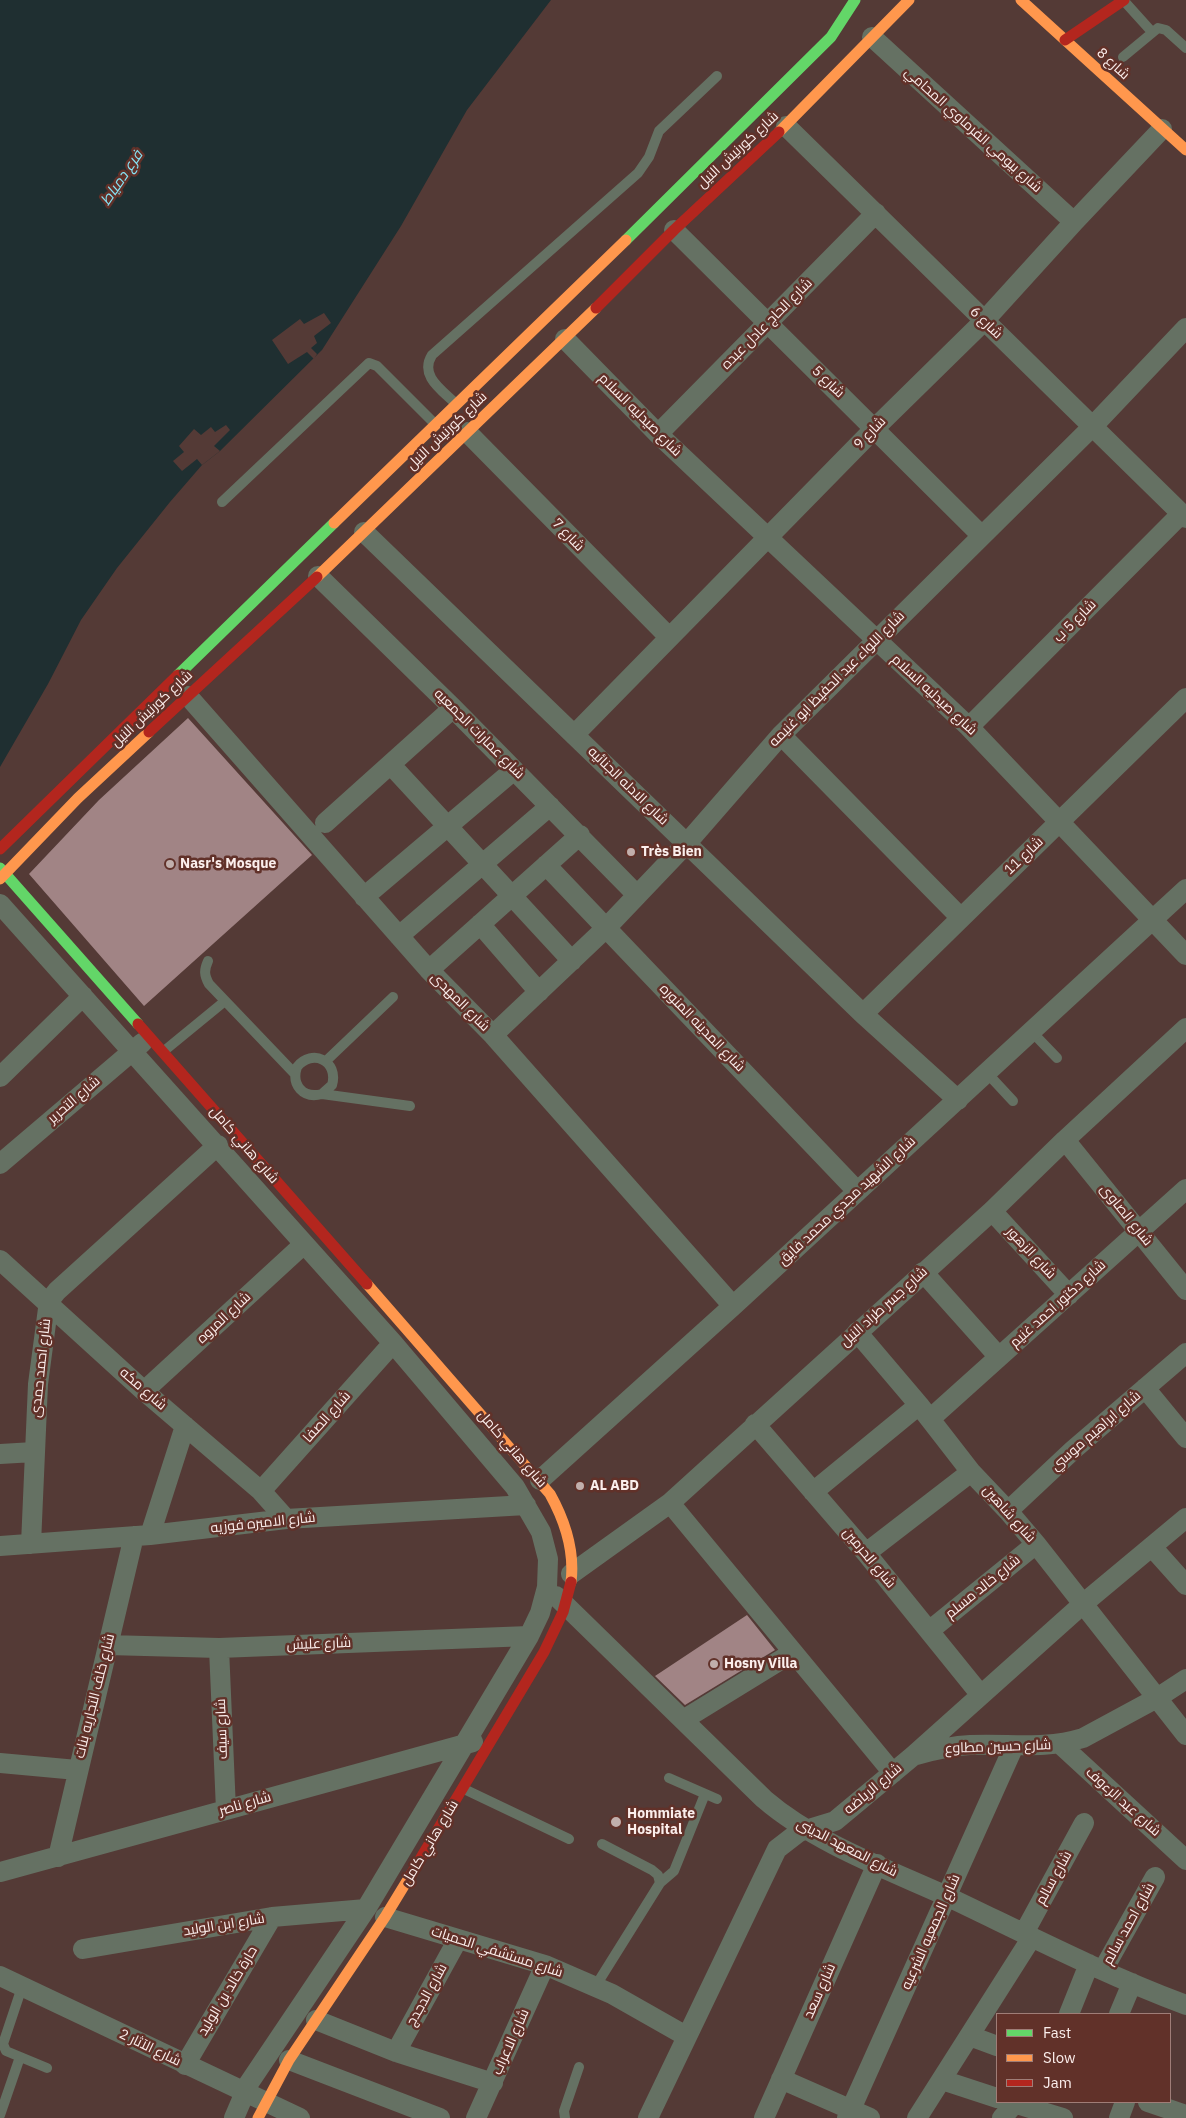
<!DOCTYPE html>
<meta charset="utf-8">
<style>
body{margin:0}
#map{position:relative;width:1186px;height:2118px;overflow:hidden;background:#543a36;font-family:"IBM Plex Sans",sans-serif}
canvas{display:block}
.legend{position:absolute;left:996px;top:2013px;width:175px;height:90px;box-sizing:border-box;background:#613129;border:1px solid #9f7d77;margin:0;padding:6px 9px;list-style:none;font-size:15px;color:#fbeeec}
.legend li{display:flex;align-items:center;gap:10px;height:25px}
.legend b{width:25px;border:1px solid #9f7d77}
</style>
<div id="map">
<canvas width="1186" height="2118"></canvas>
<ul class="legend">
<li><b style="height:6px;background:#63d668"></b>Fast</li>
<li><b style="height:6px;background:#ff974d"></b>Slow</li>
<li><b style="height:6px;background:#b3261e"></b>Jam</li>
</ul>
</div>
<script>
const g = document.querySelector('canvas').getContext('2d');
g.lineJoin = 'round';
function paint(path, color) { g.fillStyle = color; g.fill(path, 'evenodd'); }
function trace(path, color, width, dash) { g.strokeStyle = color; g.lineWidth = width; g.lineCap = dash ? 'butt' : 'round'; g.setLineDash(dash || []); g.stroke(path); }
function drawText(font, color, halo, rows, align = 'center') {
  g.font = font + ' "IBM Plex Sans",Cairo,sans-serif'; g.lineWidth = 5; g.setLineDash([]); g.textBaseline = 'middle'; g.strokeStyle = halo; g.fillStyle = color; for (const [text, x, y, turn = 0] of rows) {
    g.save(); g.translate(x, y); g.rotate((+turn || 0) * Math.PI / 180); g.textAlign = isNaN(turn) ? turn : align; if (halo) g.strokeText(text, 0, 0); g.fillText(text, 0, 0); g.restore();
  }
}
paint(new Path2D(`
 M 0,0 L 551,0 L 467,110 L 401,226 L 322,350 L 220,451 L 202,465 L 170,502 L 117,568 L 81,620 L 48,684 L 0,767 Z`), '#1f2f31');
paint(new Path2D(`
 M 324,313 L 331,323 L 314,336 L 317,343 L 311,348 L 317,354 L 314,359 L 307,352 L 288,364 L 272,340 L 300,319 L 304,324 Z
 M 226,425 L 230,430 L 214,446 L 220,451 L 202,465 L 197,459 L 182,471 L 173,461 L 184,452 L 179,446 L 194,429 L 201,435 L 211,427 L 215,432 Z`), '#543a36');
paint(new Path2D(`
 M 188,718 L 312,855 L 144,1006 L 29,874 L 99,800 Z
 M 747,1615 L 775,1650 L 685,1705 L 655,1676 Z`), '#a18485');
trace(new Path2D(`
 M 1124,1 L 1152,32
 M 1123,57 L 1158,28 L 1166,30 L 1186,48
 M 456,404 C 442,390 419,376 432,355 L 638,173 L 649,157 L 659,131 L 717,76
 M 222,502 L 369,363 L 377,366 L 435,424
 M 208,961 C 204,970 204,975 209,984 L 295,1074
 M 1032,1032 L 1057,1058
 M 164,1051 L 225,1001
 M 326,1061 L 393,997
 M 987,1073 L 1013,1101
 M 322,1094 L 332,1085 C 339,1061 312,1048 297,1067 C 291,1085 303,1099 322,1094 L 410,1106
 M 669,1778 L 717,1799
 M 464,1789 L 569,1839
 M 660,1883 L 674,1871 L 705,1794
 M 22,1987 L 3,2044 L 6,2051 L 47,2068
 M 595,1987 L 660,1883 L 658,1875 L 652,1870 L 602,1844
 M 0,2115 L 20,2057
 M 565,2118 L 564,2111 L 579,2067`), '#657163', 10);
trace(new Path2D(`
 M 872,37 L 1074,222
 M 786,126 L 1186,518
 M 674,230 L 981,535
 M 565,339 L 658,434 L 969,727 L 1186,955
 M 467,432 L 669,637
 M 658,434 L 876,213
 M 364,532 L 863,1014 L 958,1100
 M 318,576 L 453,708 L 637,895
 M 188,696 L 429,970 L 493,1035 L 733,1306
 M 969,727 L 1181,514
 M 574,735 L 875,428 L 984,321 L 1074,222 L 1162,129
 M 781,735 L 961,918
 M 391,765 L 572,961
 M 325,823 L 453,708
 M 546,865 L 857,1191
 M 364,897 L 514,770
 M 0,904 L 393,1343 L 515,1487 L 541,1532 L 548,1559 L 547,1587 L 540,1613 L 529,1636 L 366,1909 L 249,2083 L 234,2118
 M 480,924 L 539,992
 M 399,936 L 550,806
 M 429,970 L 580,835
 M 863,1014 L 1186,698
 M 493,1035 L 606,928 L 687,843 L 781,735 L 1093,426 L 1186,328
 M 0,1077 L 83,996
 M 1065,1140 L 1186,1290
 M 0,1164 L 142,1043
 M 992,1211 L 1069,1295
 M 0,1260 L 144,1391 L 261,1491 L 286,1519
 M 923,1272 L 999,1357
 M 857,1332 L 919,1405 L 971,1472 L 1008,1511 L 1036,1544 L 1186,1735
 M 1145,1388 L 1186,1438
 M 144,1391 L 304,1244
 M 930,1419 L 1186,1189
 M 755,1424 L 866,1553 L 980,1694
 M 0,1454 L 34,1452
 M 540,1480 L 733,1306 L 1186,889
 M 261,1491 L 393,1343
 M 813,1492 L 919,1405
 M 670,1503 L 893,1773
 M 1008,1511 L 1073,1450 L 1186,1353
 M 150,1535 L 185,1426
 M 31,1544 L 38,1384 L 49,1301 L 57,1291 L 218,1145
 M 0,1546 L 150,1535 L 286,1519 L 526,1505
 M 1152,1547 L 1186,1585
 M 866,1553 L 971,1472
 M 571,1574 L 670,1503 L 992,1211 L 1065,1140 L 1186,1028
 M 556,1596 L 764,1799 C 814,1842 884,1868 944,1895 C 1024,1933 1103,1974 1186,2005
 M 929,1631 L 1036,1544
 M 108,1645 L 219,1648 L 529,1636
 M 219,1648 L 226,1810
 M 683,1720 L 792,1653
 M 1060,1744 L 1186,1860
 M 916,1755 C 934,1750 951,1746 970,1745 C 1010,1743 1043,1750 1083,1738 L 1157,1698 L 1186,1679
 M 0,1763 L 77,1770
 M 58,1857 L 134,1536
 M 0,1872 L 473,1742
 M 385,1917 L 545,1965 L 612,1994 L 686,2036
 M 1024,1933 L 1084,1823
 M 83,1949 L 272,1917 L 366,1909
 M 1103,1970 L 1155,1877
 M 0,1976 L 300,2118
 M 1069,2014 L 1089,1964
 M 1119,2014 L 1132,1983
 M 316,2020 L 396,2052 L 493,2083
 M 970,2036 L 997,2046
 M 396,2052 L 458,1939
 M 289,2060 L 440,2118
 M 185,2065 L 272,1917
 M 781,2079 L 870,2118
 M 942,2080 L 997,2098
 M 1010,2102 L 1063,2118
 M 1148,2102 L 1186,2115
 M 476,2118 L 545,1965
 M 648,2118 L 777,1849 L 799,1832 L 835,1821 L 913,1756 L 1084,1603 L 1186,1518
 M 764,2118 L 877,1864
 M 847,2118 L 1014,1746
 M 917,2118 L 1032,1937
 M 1002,2118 L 1016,2102
 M 1119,2118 L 1125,2102`), '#657163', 20);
trace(new Path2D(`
 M 626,240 L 831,37 L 855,0
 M 178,675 L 334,523
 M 0,868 L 138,1024`), '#63d668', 11);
trace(new Path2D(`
 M 1021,0 L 1186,150
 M 779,132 L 909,0
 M 334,523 L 626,240
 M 317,577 L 596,308
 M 0,879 L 78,798 L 149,732
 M 367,1284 L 550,1494 C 565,1521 575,1550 571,1582
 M 258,2118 L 289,2060 L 385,1917 L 410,1876`), '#ff974d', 11);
trace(new Path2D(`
 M 1065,40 L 1124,0
 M 596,308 L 674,230 L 779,132
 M 149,732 L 317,577
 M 0,849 L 178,675
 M 138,1024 L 367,1284
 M 410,1876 L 544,1652 L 563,1612 L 571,1582`), '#b3261e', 11);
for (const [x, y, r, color] of [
 [631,852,5,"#c1afac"],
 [170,864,5,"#c1afac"],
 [580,1486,5,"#c1afac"],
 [714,1664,5,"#c1afac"],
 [616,1822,6,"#c1afac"]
]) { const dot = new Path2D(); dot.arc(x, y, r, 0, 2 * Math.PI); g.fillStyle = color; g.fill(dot); trace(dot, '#613129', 2); }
drawText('14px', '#fbeeec', '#613129', [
 ["شارع 8",1113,64,43],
 ["شارع بيومي الفرماوي المحامي",973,130,42],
 ["شارع كورنيش النيل",738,150,-43],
 ["شارع 6",986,323,44],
 ["شارع الحاج عادل عبده",767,324,-45],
 ["شارع 5",828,382,44],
 ["شارع صيدليه السلام",640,415,45],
 ["شارع كورنيش النيل",447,431,-44],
 ["شارع 9",870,433,-46],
 ["شارع 7",568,535,46],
 ["شارع 5 ب",1075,621,-45],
 ["شارع اللواء عبد الحفيظ ابو غنيمه",837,679,-45],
 ["شارع صيدليه السلام",934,695,43],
 ["شارع كورنيش النيل",152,709,-43],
 ["شارع عمارات الجمعيه",479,734,45],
 ["شارع الادله الجنائيه",628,786,44],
 ["شارع 11",1024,856,-44],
 ["شارع المهدى",460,1002,45],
 ["شارع المدينه المنوره",702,1028,46],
 ["شارع التحرير",74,1100,-41],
 ["شارع هاني كامل",244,1145,49],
 ["شارع الشهيد مجدي محمد فايق",847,1201,-43],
 ["شارع الصاوى",1126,1215,51],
 ["شارع الزهور",1031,1253,47],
 ["شارع دكتور احمد غنيم",1058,1304,-42],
 ["شارع جسر طراد النيل",884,1307,-42],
 ["شارع المروه",224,1318,-43],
 ["شارع احمد حمدى",41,1368,-84],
 ["شارع مكه",143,1389,41],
 ["شارع الصفا",327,1417,-48],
 ["شارع ابراهيم موسي",1096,1431,-41],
 ["شارع هاني كامل",512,1449,49],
 ["شارع شاهين",1009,1514,48],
 ["شارع الاميره فوزيه",263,1523,-6],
 ["شارع الحرمين",869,1558,50],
 ["شارع خالد مسلم",983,1587,-39],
 ["شارع عليش",319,1644,-2],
 ["شارع خلف التجاريه بنات",95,1696,-76],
 ["شارع سيف",222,1729,-92],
 ["شارع حسين مطاوع",998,1747,-2],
 ["شارع الرياضه",873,1789,-40],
 ["شارع عبد الرءوف",1123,1802,42],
 ["شارع ناصر",245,1804,-16],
 ["شارع هاني كامل",430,1843,-59],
 ["شارع المعهد الدينى",847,1848,27],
 ["شارع سالم",1054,1878,-61],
 ["شارع احمد سالم",1129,1924,-61],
 ["شارع ابن الوليد",224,1925,-9],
 ["شارع الجمعيه الشرعيه",931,1932,-66],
 ["شارع مستشفي الحميات",497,1952,18],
 ["حارة خالد بن الوليد",228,1991,-59],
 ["شارع سعد",820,1991,-66],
 ["شارع الدجدج",427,1995,-61],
 ["شارع الاعراب",511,2042,-66],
 ["شارع الآثار 2",150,2048,26]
]);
drawText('bold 14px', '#fbeeec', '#613129', [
 ["Très Bien",641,852],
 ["Nasr's Mosque",180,864],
 ["AL ABD",590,1486],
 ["Hosny Villa",724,1664],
 ["Hommiate",627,1814],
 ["Hospital",627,1830]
], 'left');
drawText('italic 15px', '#85e7f9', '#613129', [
 ["فرع دمياط",122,178,-56]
]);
</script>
